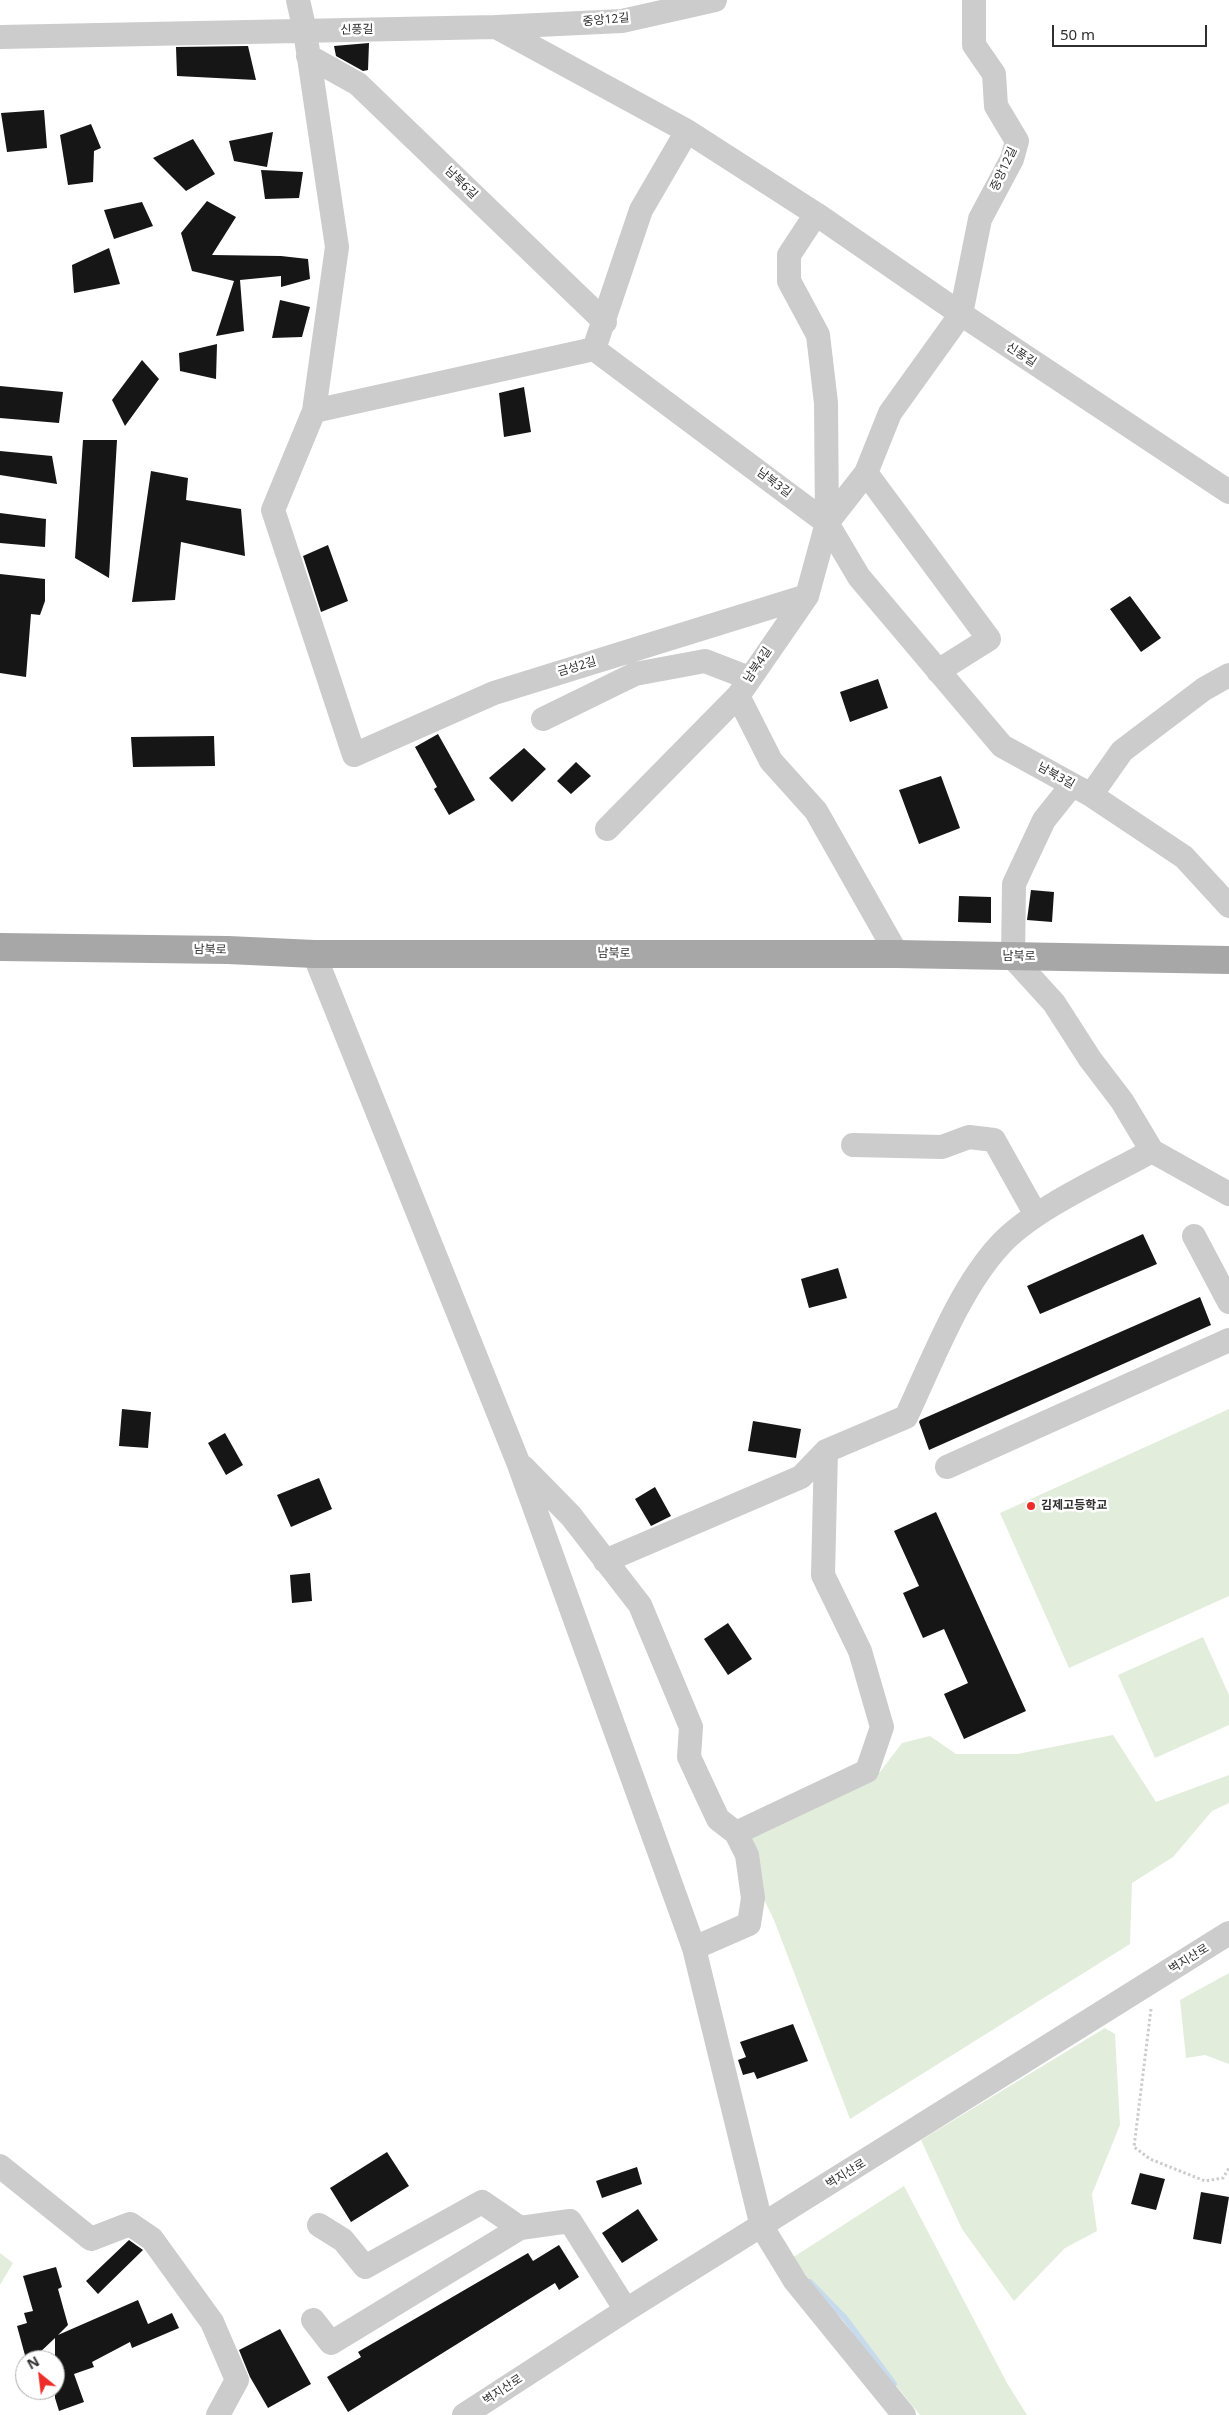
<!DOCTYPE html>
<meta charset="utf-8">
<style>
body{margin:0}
#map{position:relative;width:1229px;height:2415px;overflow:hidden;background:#fff;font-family:"Noto Sans",sans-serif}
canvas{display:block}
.north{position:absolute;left:15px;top:2350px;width:50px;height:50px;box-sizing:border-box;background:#fff;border:1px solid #acacac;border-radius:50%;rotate:331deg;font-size:14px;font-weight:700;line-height:20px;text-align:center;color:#2f2f2f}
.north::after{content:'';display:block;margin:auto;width:18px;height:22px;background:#ec2d2a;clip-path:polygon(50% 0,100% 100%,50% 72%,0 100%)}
.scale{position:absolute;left:1052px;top:25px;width:155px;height:22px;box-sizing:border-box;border:2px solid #2f2f2f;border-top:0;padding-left:6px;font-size:15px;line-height:18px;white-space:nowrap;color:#2f2f2f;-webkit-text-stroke:4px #fff;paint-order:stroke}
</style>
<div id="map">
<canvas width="1229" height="2415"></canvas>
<div class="north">N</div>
<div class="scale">50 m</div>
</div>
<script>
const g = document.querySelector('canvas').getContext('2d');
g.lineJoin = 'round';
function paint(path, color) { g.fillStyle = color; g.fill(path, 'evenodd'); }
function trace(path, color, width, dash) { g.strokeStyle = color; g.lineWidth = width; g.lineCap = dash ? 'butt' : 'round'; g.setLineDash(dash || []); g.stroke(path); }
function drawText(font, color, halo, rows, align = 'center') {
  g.font = font + ' "Noto Sans","Noto Sans KR",sans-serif'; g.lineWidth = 5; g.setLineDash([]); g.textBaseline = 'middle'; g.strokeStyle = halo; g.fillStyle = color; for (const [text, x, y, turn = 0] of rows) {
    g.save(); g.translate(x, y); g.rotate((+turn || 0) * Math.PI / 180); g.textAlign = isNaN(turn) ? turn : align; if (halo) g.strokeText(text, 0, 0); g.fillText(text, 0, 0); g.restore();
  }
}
paint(new Path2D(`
 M 1229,1409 L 1229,1596 L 1069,1668 L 1000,1513 Z
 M 1203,1637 L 1229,1695 L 1229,1725 L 1155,1758 L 1118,1675 Z
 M 1113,1735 L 1156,1802 L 1229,1775 L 1229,1803 L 1212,1811 L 1173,1857 L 1132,1883 L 1130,1944 L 850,2119 L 774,1920 L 758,1887 L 744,1838 L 880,1772 L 902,1743 L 930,1736 L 956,1754 L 1017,1754 Z
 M 1229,1973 L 1229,2064 L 1205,2055 L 1186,2058 L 1180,2000 Z
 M 1105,2028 L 1115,2034 L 1120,2125 L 1092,2194 L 1097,2231 L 1065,2248 L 1014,2301 L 962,2229 L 921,2140 Z
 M 904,2186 L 1007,2383 L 1027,2415 L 920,2415 L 792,2258 Z
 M 0,2253 L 13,2263 L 0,2285 Z`), '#e3eddc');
trace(new Path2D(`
 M 810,2282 L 845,2318 L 894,2384`), '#c7dbed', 6);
paint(new Path2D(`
 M 369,43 L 368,70 L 363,71 L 336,56 L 334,46 Z
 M 248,46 L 256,80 L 177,76 L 176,47 Z
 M 44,110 L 47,148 L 7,152 L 1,113 Z
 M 91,124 L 101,148 L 94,151 L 93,182 L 68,185 L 60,135 Z
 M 273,132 L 267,167 L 234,161 L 229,141 Z
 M 193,139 L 215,174 L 186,191 L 153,158 Z
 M 261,170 L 303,172 L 299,198 L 265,199 Z
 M 207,201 L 236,217 L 212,255 L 281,256 L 308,259 L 310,279 L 281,287 L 281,276 L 240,280 L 244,331 L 216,336 L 234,281 L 192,271 L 181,233 Z
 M 142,202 L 153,226 L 114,239 L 104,210 Z
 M 109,248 L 120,284 L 74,293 L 72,265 Z
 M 280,300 L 310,307 L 302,337 L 272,338 Z
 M 217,344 L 216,379 L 180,371 L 179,353 Z
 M 142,360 L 159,379 L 125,426 L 112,400 Z
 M 0,386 L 63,392 L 59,423 L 0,418 Z
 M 524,387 L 531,432 L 504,437 L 499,393 Z
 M 83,440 L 117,440 L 109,578 L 75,558 Z
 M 0,451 L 52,456 L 57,484 L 0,475 Z
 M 151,471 L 188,478 L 186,500 L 241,509 L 245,556 L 181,542 L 175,600 L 132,602 Z
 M 0,513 L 46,519 L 45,547 L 0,543 Z
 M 328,545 L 348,601 L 321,612 L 303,556 Z
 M 0,574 L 45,579 L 45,601 L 40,615 L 31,614 L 26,677 L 0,673 Z
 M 1130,596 L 1161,638 L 1141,652 L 1110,609 Z
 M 878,679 L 888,708 L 850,722 L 840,692 Z
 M 438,734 L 475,800 L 449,815 L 434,789 L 437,787 L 415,747 Z
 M 214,736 L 215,766 L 133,767 L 131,737 Z
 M 524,748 L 546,769 L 512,802 L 489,778 Z
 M 576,762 L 591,776 L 571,794 L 557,781 Z
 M 941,776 L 960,828 L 919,844 L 899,790 Z
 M 1031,890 L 1054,892 L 1052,922 L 1027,920 Z
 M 959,896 L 991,897 L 991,923 L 958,922 Z
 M 1143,1234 L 1157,1264 L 1040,1314 L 1027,1286 Z
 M 838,1268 L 847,1298 L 809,1308 L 801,1279 Z
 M 1200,1297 L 1211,1325 L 929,1450 L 919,1422 L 920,1420 Z
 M 122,1409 L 151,1412 L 148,1448 L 119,1446 Z
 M 753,1421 L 801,1429 L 796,1458 L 748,1451 Z
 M 225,1433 L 243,1465 L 226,1475 L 208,1443 Z
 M 319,1478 L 332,1509 L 291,1527 L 277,1495 Z
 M 655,1487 L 671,1516 L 651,1526 L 635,1499 Z
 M 936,1512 L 1026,1711 L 964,1739 L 944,1694 L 968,1683 L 944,1629 L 923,1638 L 903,1593 L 919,1586 L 894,1531 Z
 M 310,1573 L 312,1601 L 292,1603 L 290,1575 Z
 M 728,1623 L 752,1659 L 728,1675 L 704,1639 Z
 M 793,2024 L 808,2061 L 757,2079 L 754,2072 L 743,2075 L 738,2060 L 746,2057 L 740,2042 Z
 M 387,2152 L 409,2186 L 351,2222 L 330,2188 Z
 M 637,2167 L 642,2184 L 602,2198 L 596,2181 Z
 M 1140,2173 L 1165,2179 L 1156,2210 L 1131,2204 Z
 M 1201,2192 L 1229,2197 L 1221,2244 L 1193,2239 Z
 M 638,2209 L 658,2240 L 622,2263 L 602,2233 Z
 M 129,2240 L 143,2250 L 98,2294 L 86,2281 Z
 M 559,2245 L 579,2277 L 559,2290 L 555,2283 L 348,2412 L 327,2377 L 361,2357 L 358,2352 L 528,2253 L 533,2261 Z
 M 56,2267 L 62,2287 L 58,2289 L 68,2325 L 58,2335 L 138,2300 L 148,2324 L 172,2313 L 179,2328 L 132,2348 L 130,2342 L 92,2362 L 94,2367 L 74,2374 L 84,2402 L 59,2411 L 55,2398 L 55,2338 L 36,2356 L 26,2359 L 17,2326 L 27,2323 L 24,2313 L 33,2311 L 23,2276 Z
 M 280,2329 L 311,2384 L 268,2408 L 250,2377 L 239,2350 Z`), '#161616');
trace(new Path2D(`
 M 1151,2009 L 1134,2147 L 1150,2159 L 1205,2181 L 1223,2178 L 1229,2168`), '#ccc', 3, [2.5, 2.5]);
trace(new Path2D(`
 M 298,0 L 305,31 L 337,247 L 314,411 L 273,510 L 354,755 L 494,693 L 807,596
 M 496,27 L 622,21 L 715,0
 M 0,37 L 496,27 L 687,131 L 816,214 L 961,314 L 1229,492
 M 308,56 L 358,84 L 605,322
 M 687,131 L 641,210 L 594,349 L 827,523 L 859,577 L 1002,746 L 1091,795 L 1184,857 L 1229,906
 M 816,214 L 789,255 L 789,281 L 818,335 L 826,403 L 827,523
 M 314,411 L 594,349
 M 866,473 L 989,639 L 938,671
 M 738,696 L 771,761 L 816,811 L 897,954
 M 543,719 L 635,674 L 705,661 L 749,678
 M 1072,785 L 1044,820 L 1014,884 L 1013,958 L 1054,1003 L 1090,1059 L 1122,1101 L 1152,1151 L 1229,1194
 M 1091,795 L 1122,751 L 1204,689 L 1229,675
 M 607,829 L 738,696 L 807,596 L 827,523 L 866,473 L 890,413 L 961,314 L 980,219 L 1012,159 L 1017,141 L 996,106 L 994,74 L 974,45 L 974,0
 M 314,954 L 518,1462 L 694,1948 L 762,2227 L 795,2281 L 904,2415
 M 853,1145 L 942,1147 L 969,1137 L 994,1140 L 1036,1215
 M 1194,1236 L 1229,1302
 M 826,1451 L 906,1417 C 932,1362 959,1289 1000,1245 C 1034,1208 1107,1176 1152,1151
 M 523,1467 L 571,1516 L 640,1605 L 691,1727 L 689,1757 L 718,1819 L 736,1833 L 747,1855 L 753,1898 L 749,1924 L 694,1948
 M 947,1467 L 1229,1340
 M 605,1561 L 801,1477 L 826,1451 L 823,1575 L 860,1651 L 882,1727 L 867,1771 L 736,1833
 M 0,2166 L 91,2239 L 130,2224 L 152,2239 L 212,2322 L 237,2380 L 218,2415
 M 319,2225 L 343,2240 L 365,2267 L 482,2202 L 520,2228
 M 313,2320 L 331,2343 L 520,2228 L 570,2221 L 626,2310
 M 464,2415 L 626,2310 L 1229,1933`), '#ccc', 24);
trace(new Path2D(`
 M 0,947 L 228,950 L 314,954 L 897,954 L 1229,960`), '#a7a7a7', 28);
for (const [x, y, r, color] of [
 [1031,1506,5,"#ec2d2a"]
]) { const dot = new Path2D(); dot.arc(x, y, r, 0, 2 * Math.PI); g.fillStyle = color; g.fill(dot); trace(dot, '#fff', 2); }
drawText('12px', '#2f2f2f', '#fff', [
 ["중앙12길",606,20,-5],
 ["신풍길",357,30,-1],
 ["중앙12길",1004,169,-65],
 ["남북6길",461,183,44],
 ["신풍길",1021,355,33],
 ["남북3길",774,483,37],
 ["남북4길",758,665,-56],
 ["금성2길",577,667,-17],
 ["남북3길",1056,776,29],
 ["남북로",210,950,1],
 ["남북로",614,954],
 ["남북로",1019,957],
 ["벽지산로",1189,1959,-32],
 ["벽지산로",846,2174,-32],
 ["벽지산로",503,2390,-33]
]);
drawText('bold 12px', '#2f2f2f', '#fff', [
 ["김제고등학교",1041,1506]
], 'left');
</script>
